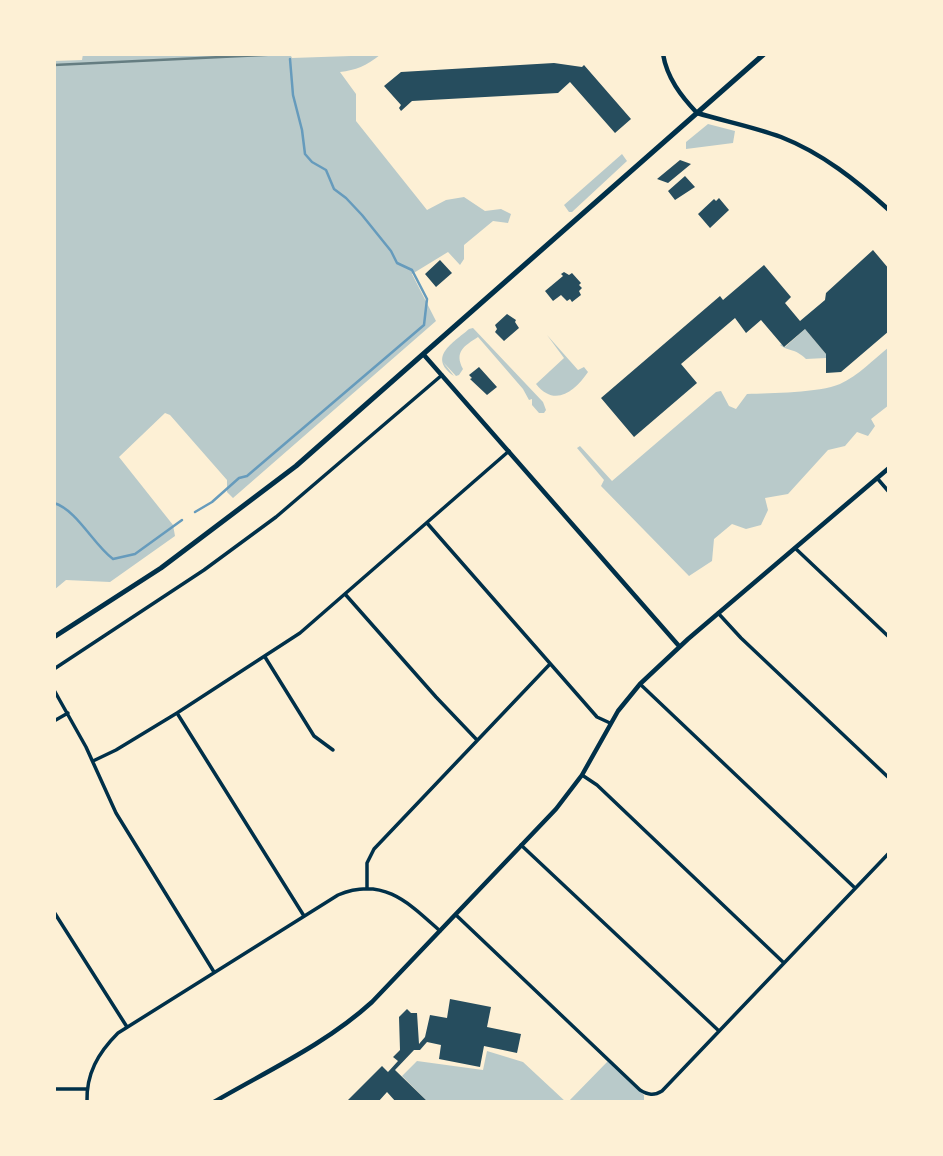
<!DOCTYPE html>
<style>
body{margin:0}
#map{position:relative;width:943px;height:1156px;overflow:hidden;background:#fdf0d5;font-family:"Fira Sans Condensed",sans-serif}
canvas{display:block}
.frame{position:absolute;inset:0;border:56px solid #fdf0d5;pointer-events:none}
</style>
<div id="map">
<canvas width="943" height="1156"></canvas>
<div class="frame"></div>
</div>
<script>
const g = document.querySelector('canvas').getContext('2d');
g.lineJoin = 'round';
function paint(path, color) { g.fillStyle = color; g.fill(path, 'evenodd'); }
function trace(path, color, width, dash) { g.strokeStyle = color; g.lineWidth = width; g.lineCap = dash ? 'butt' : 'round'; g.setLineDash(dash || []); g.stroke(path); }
paint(new Path2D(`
 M 83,54 L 290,54 L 292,58 L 380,55 C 366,66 356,70 340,72 L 356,94 L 356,121 L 427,210 L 446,200 L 464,197 L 485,211 L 501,209 L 511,214 L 508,223 L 493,221 L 464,245 L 464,259 L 460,265 L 448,252 L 412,274 L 436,321 L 233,498 L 227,492 L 227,480 L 170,415 L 165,413 L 119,457 L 173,525 L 175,536 L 110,582 L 66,580 L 54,590 L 54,61 L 82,60 Z
 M 708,124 L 735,131 L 733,143 L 686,149 L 686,142 Z
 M 622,154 L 627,161 L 572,212 L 569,212 L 564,205 Z
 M 473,328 L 543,402 L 546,410 L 544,413 L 539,413 L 532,405 L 532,399 L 529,400 L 523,389 L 478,337 C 464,346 454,352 463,369 L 459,375 L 456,376 L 443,362 L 454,376 C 427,357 453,343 469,329 Z
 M 805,329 L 826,354 L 826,358 L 806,359 C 795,348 787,351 780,345 L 782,344 L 785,347 Z
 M 547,335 L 578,370 L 584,367 L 588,372 C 575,391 555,408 536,384 L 564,358 Z
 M 889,347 L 889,405 L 871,419 L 875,426 L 868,436 L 857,432 L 845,446 L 828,450 L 788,494 L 765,498 L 768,510 L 761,525 L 746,529 L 732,524 L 714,539 L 712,561 L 689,576 L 601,486 L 604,480 L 577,448 L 580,446 L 612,481 L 716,392 L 721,391 L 729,406 L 736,409 L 747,394 C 771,393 819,393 840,384 C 858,376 874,359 889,347 Z
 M 487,1051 L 523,1062 L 566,1102 L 428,1102 L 402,1076 L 417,1061 L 483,1070 Z
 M 608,1061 L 644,1095 L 644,1102 L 568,1102 Z`), '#b9caca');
trace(new Path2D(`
 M 54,503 C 77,510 93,544 113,559 L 135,554 L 182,520
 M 195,512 L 212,502 L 239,478 L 247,476 L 424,325 L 427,299 L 412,270 L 397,263 L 391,251 L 362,215 L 346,198 L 334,189 L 326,170 L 312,162 L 305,154 L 302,130 L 293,95 L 290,59`), '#669bbc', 2.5);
paint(new Path2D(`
 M 554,63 L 582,67 L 584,65 L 631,119 L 615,133 L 570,82 L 558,93 L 412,101 L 401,111 L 399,108 L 401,105 L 384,86 L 401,72 Z
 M 680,160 L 691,164 L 668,183 L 657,179 Z
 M 685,176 L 695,187 L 675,200 L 668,191 Z
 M 719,198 L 729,210 L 710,228 L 698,214 L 714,199 L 716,201 Z
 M 873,250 L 889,269 L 889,331 L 841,372 L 826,373 L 826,354 L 805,329 L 784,347 L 761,320 L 746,333 L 735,318 L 681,364 L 697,383 L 634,437 L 601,398 L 720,296 L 723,300 L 764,265 L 791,297 L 785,303 L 800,321 L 825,300 L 826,293 Z
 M 440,260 L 452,273 L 436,287 L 425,274 Z
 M 564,272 L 569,275 L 572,273 L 581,283 L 579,285 L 582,288 L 579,291 L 581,295 L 572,302 L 570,299 L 567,301 L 561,295 L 553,301 L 545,291 L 563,276 L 561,274 Z
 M 507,314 L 516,320 L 515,322 L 519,328 L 504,341 L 495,332 L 497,329 L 495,325 Z
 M 479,367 L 497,387 L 487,395 L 470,379 L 472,378 L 469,375 Z
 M 450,999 L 491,1007 L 487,1027 L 521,1034 L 517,1053 L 484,1046 L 480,1067 L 439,1059 L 441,1045 L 427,1042 L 420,1050 L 414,1050 L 395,1070 L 428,1102 L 396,1102 L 387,1092 L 378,1102 L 346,1102 L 382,1066 L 388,1072 L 398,1061 L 393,1057 L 400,1050 L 399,1017 L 407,1009 L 411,1013 L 417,1013 L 419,1044 L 425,1037 L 430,1015 L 447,1018 Z`), '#264d5e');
trace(new Path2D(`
 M 877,478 L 889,492
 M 427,523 L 597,717 L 610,723
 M 795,548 L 889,637
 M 345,594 L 436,697 L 477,740
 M 718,613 L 741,638 L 889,778
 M 265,657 L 314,736 L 333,750
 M 54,669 L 204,570 L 276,517 L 442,375
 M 640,684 L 855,888
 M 54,690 L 86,747 L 116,813 L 214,972
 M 177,713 L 304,916
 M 54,721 L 68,713
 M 93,761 L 116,750 L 177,713 L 300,633 L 509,451
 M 582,775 L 597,785 L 784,963
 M 521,845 L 719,1031
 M 367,889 L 367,863 L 374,849 L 550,664
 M 54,912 L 127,1027
 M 456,915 L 640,1090 C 648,1095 654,1096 662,1091 L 889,853
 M 54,1089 L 87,1089
 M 87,1102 C 86,1074 98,1053 118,1033 L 338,895 C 383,876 409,903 440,931`), '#003049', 3.5);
trace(new Path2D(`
 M 697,113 C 724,121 754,127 781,137 C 822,153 857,181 889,210
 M 424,355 L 679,646
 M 214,1102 C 267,1071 326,1044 372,1002 L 556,809 L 582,775 L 618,711 L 640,684 L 688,639 L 889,468`), '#003049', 4.5);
trace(new Path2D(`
 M 663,54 C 667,78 681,96 697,113`), '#003049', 4.5);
trace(new Path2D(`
 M 54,637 L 161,568 L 296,466 L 764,54`), '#003049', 5);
trace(new Path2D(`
 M 54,65 L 284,54`), '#657d81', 2.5);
</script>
